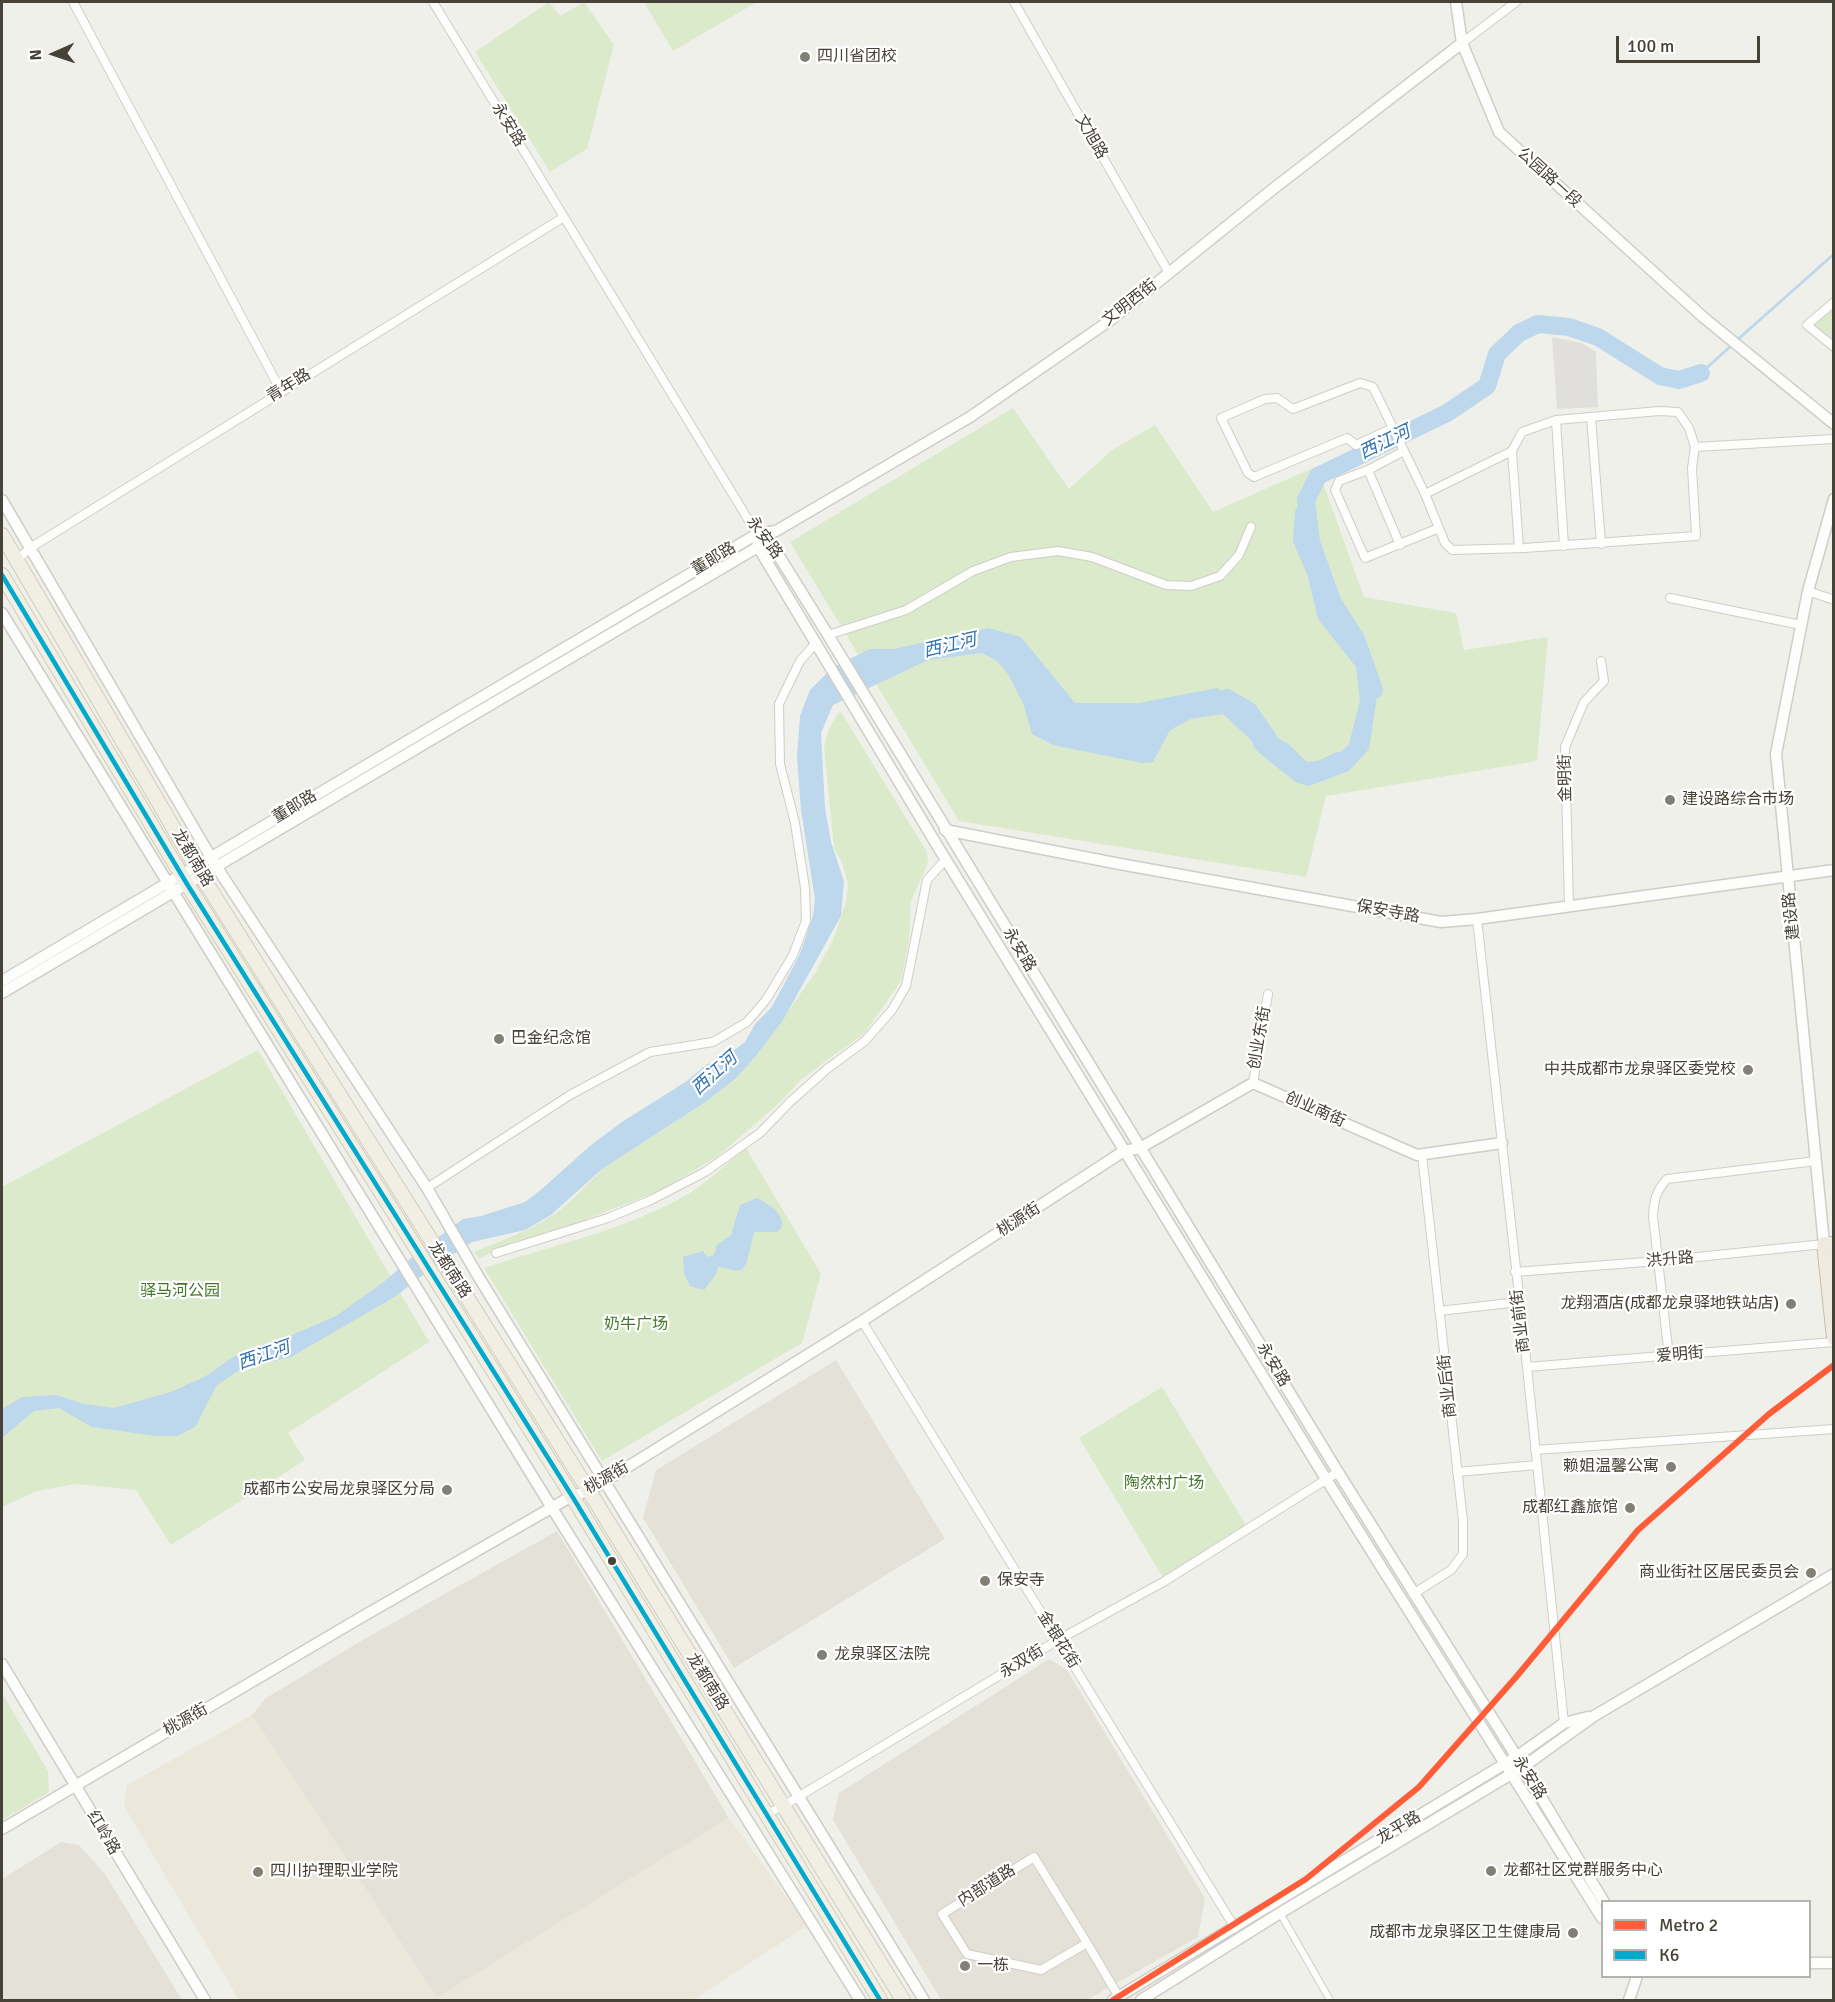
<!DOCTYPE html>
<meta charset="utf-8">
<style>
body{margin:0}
#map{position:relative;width:1835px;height:2002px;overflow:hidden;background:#f0f0eb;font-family:Signika,sans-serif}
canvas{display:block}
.frame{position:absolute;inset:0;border:3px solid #474237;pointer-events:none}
.legend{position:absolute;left:1601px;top:1900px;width:210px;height:78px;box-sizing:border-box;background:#fff;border:2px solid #b5b3af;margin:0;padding:8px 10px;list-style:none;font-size:18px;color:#474237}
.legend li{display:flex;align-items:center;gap:12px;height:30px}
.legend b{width:30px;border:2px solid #b5b3af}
.north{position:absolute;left:24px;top:24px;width:60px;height:60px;-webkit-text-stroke:4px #fff;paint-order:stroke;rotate:267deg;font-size:16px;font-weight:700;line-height:24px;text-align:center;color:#474237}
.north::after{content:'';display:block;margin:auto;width:21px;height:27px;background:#474237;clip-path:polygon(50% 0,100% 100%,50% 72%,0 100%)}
.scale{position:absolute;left:1616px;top:36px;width:144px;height:27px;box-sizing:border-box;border:3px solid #474237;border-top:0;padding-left:8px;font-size:18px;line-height:21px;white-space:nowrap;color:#474237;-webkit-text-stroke:4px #fff;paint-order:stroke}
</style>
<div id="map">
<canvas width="1835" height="2002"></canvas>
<div class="frame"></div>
<ul class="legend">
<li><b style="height:8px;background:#ff5c39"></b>Metro 2</li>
<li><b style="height:8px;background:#00a9ce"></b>K6</li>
</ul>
<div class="north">N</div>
<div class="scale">100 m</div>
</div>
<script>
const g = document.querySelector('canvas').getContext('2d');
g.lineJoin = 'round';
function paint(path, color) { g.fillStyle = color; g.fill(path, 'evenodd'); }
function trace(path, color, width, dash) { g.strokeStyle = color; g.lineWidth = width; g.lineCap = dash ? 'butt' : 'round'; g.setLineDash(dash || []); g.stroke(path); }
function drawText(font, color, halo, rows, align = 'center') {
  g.font = font + ' Signika,"Noto Sans SC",sans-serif'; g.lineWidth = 4.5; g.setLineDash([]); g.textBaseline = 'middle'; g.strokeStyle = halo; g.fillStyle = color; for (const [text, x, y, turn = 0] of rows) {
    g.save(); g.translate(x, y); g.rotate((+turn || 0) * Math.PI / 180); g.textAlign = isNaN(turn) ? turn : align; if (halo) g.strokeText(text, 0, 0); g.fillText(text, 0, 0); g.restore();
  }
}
paint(new Path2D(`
 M 836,1360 L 945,1539 L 734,1668 L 643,1518 L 656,1470 Z
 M 557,1531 L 729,1818 L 437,1998 L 252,1715 L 266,1698 L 366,1638 Z
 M 1049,1659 L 1067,1670 L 1205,1898 L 1198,1937 L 1087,2000 L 941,2000 L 833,1820 L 839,1793 Z
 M 61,1842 L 79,1845 L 105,1874 L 182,2000 L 2,2000 L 2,1879 Z`), '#e4e2d8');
paint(new Path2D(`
 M 252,1715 L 437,1998 L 729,1818 L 807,1926 L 693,2000 L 239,2000 L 124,1806 L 127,1785 Z`), '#ebe7da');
paint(new Path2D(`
 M 549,2 L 560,16 L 584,2 L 614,45 L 587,149 L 550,172 L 475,52 Z
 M 644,2 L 757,2 L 673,51 Z
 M 1833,302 L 1833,347 L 1807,325 Z
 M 1013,408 L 1069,489 L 1112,450 L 1155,425 L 1213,512 L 1317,466 L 1364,597 L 1456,613 L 1464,650 L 1548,637 L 1537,761 L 1326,796 L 1306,877 L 959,821 L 790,542 Z
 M 841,712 L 927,852 L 928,863 L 911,901 L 909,940 L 901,981 L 864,1034 L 827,1060 L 801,1080 L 777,1105 L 717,1157 L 659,1191 L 564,1228 L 507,1244 L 479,1259 L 474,1252 C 500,1241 526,1232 550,1217 C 569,1205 587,1185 602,1169 L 704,1103 L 756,1056 L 815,973 L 832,942 L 846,902 L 848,884 L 842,863 L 834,848 L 824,748 L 828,731 L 838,713 Z
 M 258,1050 L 429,1342 L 288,1433 L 305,1460 L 171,1545 L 136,1490 L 76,1484 L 37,1491 L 2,1507 L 2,1187 Z
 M 746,1148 L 821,1274 L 802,1343 L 602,1461 L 484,1268 C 550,1246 629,1229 688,1194 C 709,1181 727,1163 746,1148 Z
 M 1162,1387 L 1249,1530 L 1165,1581 L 1079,1438 Z
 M 2,1693 L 48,1771 L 49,1792 L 2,1820 Z`), '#dceacc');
paint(new Path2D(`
 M 1552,337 L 1581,343 L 1596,352 L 1598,407 L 1557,409 Z`), '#e0dfdb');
paint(new Path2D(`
 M 1305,493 L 1306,537 L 1320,554 L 1329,593 L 1378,691 L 1369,749 L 1349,771 L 1309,786 L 1297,783 L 1270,762 L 1255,749 L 1251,740 L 1223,714 L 1191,719 L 1170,730 L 1153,762 L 1142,763 L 1053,745 L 1032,734 L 1023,703 L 1008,674 L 997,661 L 982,653 L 928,660 L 833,705 L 821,733 L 825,808 L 831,842 L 844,881 L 841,916 L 783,1020 L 756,1056 L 736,1078 L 704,1103 L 602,1169 L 551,1215 L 525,1230 L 472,1242 L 432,1268 L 396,1296 L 291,1357 L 241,1369 L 217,1385 L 195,1427 L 177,1436 L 156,1436 L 92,1427 L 59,1408 L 34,1411 L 2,1438 L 2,1409 L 22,1397 L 56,1395 L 84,1404 L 114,1408 L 171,1392 L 206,1376 L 233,1357 L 276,1342 L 336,1316 L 385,1281 L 419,1251 L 463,1219 L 481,1216 L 525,1202 L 543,1188 L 591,1145 L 622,1122 L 687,1081 L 706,1065 L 729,1054 L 745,1042 L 755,1024 L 771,1008 L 781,990 L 800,954 L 813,916 L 815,899 L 801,810 L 797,757 L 800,716 L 810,690 L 832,668 L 870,649 L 894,649 L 989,628 L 1021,637 L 1075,703 L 1139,703 L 1217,688 L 1243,703 L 1264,738 L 1291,755 L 1313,773 L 1331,762 L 1349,744 L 1360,701 L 1356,667 L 1318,619 L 1308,577 L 1293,541 L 1295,511 Z
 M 757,1198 C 769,1205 783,1211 782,1227 L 777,1232 L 754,1232 L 747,1262 L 742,1270 C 733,1272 727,1267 718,1267 L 716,1274 L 704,1290 L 690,1286 L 684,1273 L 683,1257 L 703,1251 L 707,1257 L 714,1255 L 717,1245 L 731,1235 L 740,1205 Z`), '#bdd7ed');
trace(new Path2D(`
 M 1736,341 L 1834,254
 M 1701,373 L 1732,345`), '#bdd7ed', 3);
trace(new Path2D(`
 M 1374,690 L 1356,639 L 1332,601 L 1311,542 L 1306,500 L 1318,476 L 1447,413 L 1487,386 L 1497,354 L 1519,333 L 1538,324 L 1569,327 L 1598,337 L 1660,376 L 1679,380 L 1701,373
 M 1227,698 L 1249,711 L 1273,746 L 1284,752 L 1303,771 L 1320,770 L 1339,761`), '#bdd7ed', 18);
const pedestrian = new Path2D(`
 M 1280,1913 L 1330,2000`);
const minor = new Path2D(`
 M 73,2 L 281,391
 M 433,2 L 757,534
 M 1014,2 L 1169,273
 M 1462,43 L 1516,2
 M 1834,302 L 1807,325 L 1834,347
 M 1591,417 L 1601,544
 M 1556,420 L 1564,546
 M 1393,428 L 1356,445 L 1347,438 L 1254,477 L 1248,473 L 1221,418 L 1265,399 L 1277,398 L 1293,409 L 1360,383 L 1373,387 L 1425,494 L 1445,543 L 1452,550 L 1524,548 L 1696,536 L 1692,468 L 1695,447 L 1689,428 L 1678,412 L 1659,411 L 1556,420 L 1522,432 L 1512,451 L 1425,494
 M 1695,447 L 1834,439
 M 1404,451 L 1368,470 L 1339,481 L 1335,490 L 1365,558 L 1439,528
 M 1512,451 L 1519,548
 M 1368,470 L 1400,545
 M 17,560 L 30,548 L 564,217
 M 1808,591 L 1834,600
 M 1670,598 L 1801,625
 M 828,635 L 906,610 L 973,571 L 1011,557 L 1058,551 L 1092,557 L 1166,585 L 1191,586 L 1220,576 L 1239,555 L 1251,527
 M 1569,906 L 1565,747 L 1584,702 L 1604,681 L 1601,661
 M 1477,919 L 1527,1367 L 1564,1723
 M 1253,1083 L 1268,994
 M 427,1188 L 570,1095 L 650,1052 L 713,1042 L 747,1022 L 766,1000 L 793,955 L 806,921 L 805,888 L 795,823 L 780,764 L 779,704 L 800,661 L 815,644
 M 496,1253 L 608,1218 L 651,1200 L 705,1172 L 760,1133 L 790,1102 L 827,1069 L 865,1041 L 892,1010 L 906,986 L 927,880 L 946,859
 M 1515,1272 L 1658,1261 L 1824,1244
 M 1439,1311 L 1519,1302
 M 862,1321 L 1235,1928
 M 1669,1357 L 1653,1216 C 1654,1200 1656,1191 1667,1179 L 1816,1161
 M 1527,1367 L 1834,1342
 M 1535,1450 L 1834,1429
 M 1457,1472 L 1537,1465
 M 1413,1594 L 1451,1570 L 1463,1554 L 1463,1521 L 1422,1155
 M 767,1814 L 783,1806 L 1058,1640 L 1165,1581 L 1338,1472
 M 1087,1943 L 1034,1857 L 942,1914 L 967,1954 L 1041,1970 L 1087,1943 L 1119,1997`);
const tertiary = new Path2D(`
 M 1456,2 L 1462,43 L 1499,132 L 1703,317 L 1834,424
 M 2,500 L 216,866 L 427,1188 L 478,1276 L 924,2000
 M 757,534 L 758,547 L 938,847 L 1326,1479 L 1602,1918
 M 757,534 L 769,540 L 828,635 L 1338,1472 L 1523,1767 L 1604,1902
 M 2,613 L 552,1508 L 860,2000
 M 945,830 L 1120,864 L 1441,922 L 1477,919 L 1834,870
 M 2,981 L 757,534 L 776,531 L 970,417 L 1112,319 L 1273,189 L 1462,43
 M 2,993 L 763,544
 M 1824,1244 L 1776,754 L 1808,591 L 1834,499
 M 2,1664 L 205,2000
 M 2,1829 L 360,1618 L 572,1496 L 589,1491 L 862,1321 L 1124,1151 L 1140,1148 L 1253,1083 L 1417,1155 L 1502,1143
 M 1810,1963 L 1834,1963
 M 1113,2000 L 1516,1757 L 1564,1723 L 1588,1717
 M 1141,2000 L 1280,1913 L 1523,1767 L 1594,1716 L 1834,1574
 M 1629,2000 L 1637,1976`);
const primary = new Path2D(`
 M 2,535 L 201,875 L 589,1491 L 903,2000
 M 2,575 L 187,884 L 572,1496 L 880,2000`);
const trunk = new Path2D(`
 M 1834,1244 L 1824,1244 L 1834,1338`);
trace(pedestrian, '#cecdc8', 8);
trace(minor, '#cecdc8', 10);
trace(tertiary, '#cecdc8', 13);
trace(primary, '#d2cdb9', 16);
trace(trunk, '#c7bea7', 16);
trace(pedestrian, '#fdfdfc', 6);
trace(minor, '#fdfdfc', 8);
trace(tertiary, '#fdfdfc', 10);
trace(primary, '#f1eee4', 14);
trace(trunk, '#eeeadf', 14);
trace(new Path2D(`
 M 2,575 L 187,884 L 572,1496 L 880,2000`), '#00a9ce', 4.5);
trace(new Path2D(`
 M 1113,2000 L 1306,1879 L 1419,1787 L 1517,1676 L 1638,1530 L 1769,1414 L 1834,1365`), '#ff5c39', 6);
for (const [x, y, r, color] of [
 [805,57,6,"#827f76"],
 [1670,800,6,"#827f76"],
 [499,1039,6,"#827f76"],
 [1748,1070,6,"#827f76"],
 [1791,1304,6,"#827f76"],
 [1671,1467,6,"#827f76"],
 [447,1490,6,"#827f76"],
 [1630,1508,6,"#827f76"],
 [612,1561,5,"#474237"],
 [1811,1573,6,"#827f76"],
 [985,1581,6,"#827f76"],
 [822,1655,6,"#827f76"],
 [1491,1871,6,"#827f76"],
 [258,1872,6,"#827f76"],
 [1573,1933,6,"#827f76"],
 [965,1966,6,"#827f76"]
]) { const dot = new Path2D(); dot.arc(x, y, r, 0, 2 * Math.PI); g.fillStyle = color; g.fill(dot); trace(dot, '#fff', 2); }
drawText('16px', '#474237', '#fff', [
 ["四川省团校",817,57],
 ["建设路综合市场",1682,800],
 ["巴金纪念馆",511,1039],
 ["中共成都市龙泉驿区委党校",1736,1070,"right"],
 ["龙翔酒店(成都龙泉驿地铁站店)",1779,1304,"right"],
 ["赖姐温馨公寓",1659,1467,"right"],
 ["成都市公安局龙泉驿区分局",435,1490,"right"],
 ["成都红鑫旅馆",1618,1508,"right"],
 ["商业街社区居民委员会",1799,1573,"right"],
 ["保安寺",997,1581],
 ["龙泉驿区法院",834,1655],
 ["龙都社区党群服务中心",1503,1871],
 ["四川护理职业学院",270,1872],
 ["成都市龙泉驿区卫生健康局",1561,1933,"right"],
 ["一栋",977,1966]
], 'left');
drawText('16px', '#474237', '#fff', [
 ["永安路",508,125,58],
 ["文旭路",1091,137,60],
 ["公园路一段",1549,178,42],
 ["文明西街",1130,303,-38],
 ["青年路",289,386,-32],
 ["永安路",764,538,53],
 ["董郞路",714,559,-31],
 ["金明街",1566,778,-91],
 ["董郞路",295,807,-31],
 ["龙都南路",192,858,59],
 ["保安寺路",1388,912,10],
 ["建设路",1792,916,-96],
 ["永安路",1019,950,59],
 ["创业东街",1260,1038,-80],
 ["创业南街",1315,1110,24],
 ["桃源街",1019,1220,-33],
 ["洪升路",1670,1260,-5],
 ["龙都南路",449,1270,57],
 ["商业前街",1521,1321,-97],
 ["爱明街",1680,1355,-5],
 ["永安路",1273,1365,59],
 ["商业后街",1448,1386,-96],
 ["桃源街",607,1478,-30],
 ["金银花街",1058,1640,58],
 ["永双街",1022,1662,-31],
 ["龙都南路",707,1682,58],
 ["桃源街",186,1720,-30],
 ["永安路",1529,1778,58],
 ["龙平路",1399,1828,-31],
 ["红岭路",103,1833,59],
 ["内部道路",987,1886,-32]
]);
drawText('16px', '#43772c', '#fff', [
 ["驿马河公园",180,1292],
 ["奶牛广场",636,1325],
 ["陶然村广场",1164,1484]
]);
drawText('italic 18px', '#3373af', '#fff', [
 ["西江河",1385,443,-26],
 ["西江河",950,646,-13],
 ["西江河",715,1074,-42],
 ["西江河",264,1356,-19]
]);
</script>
